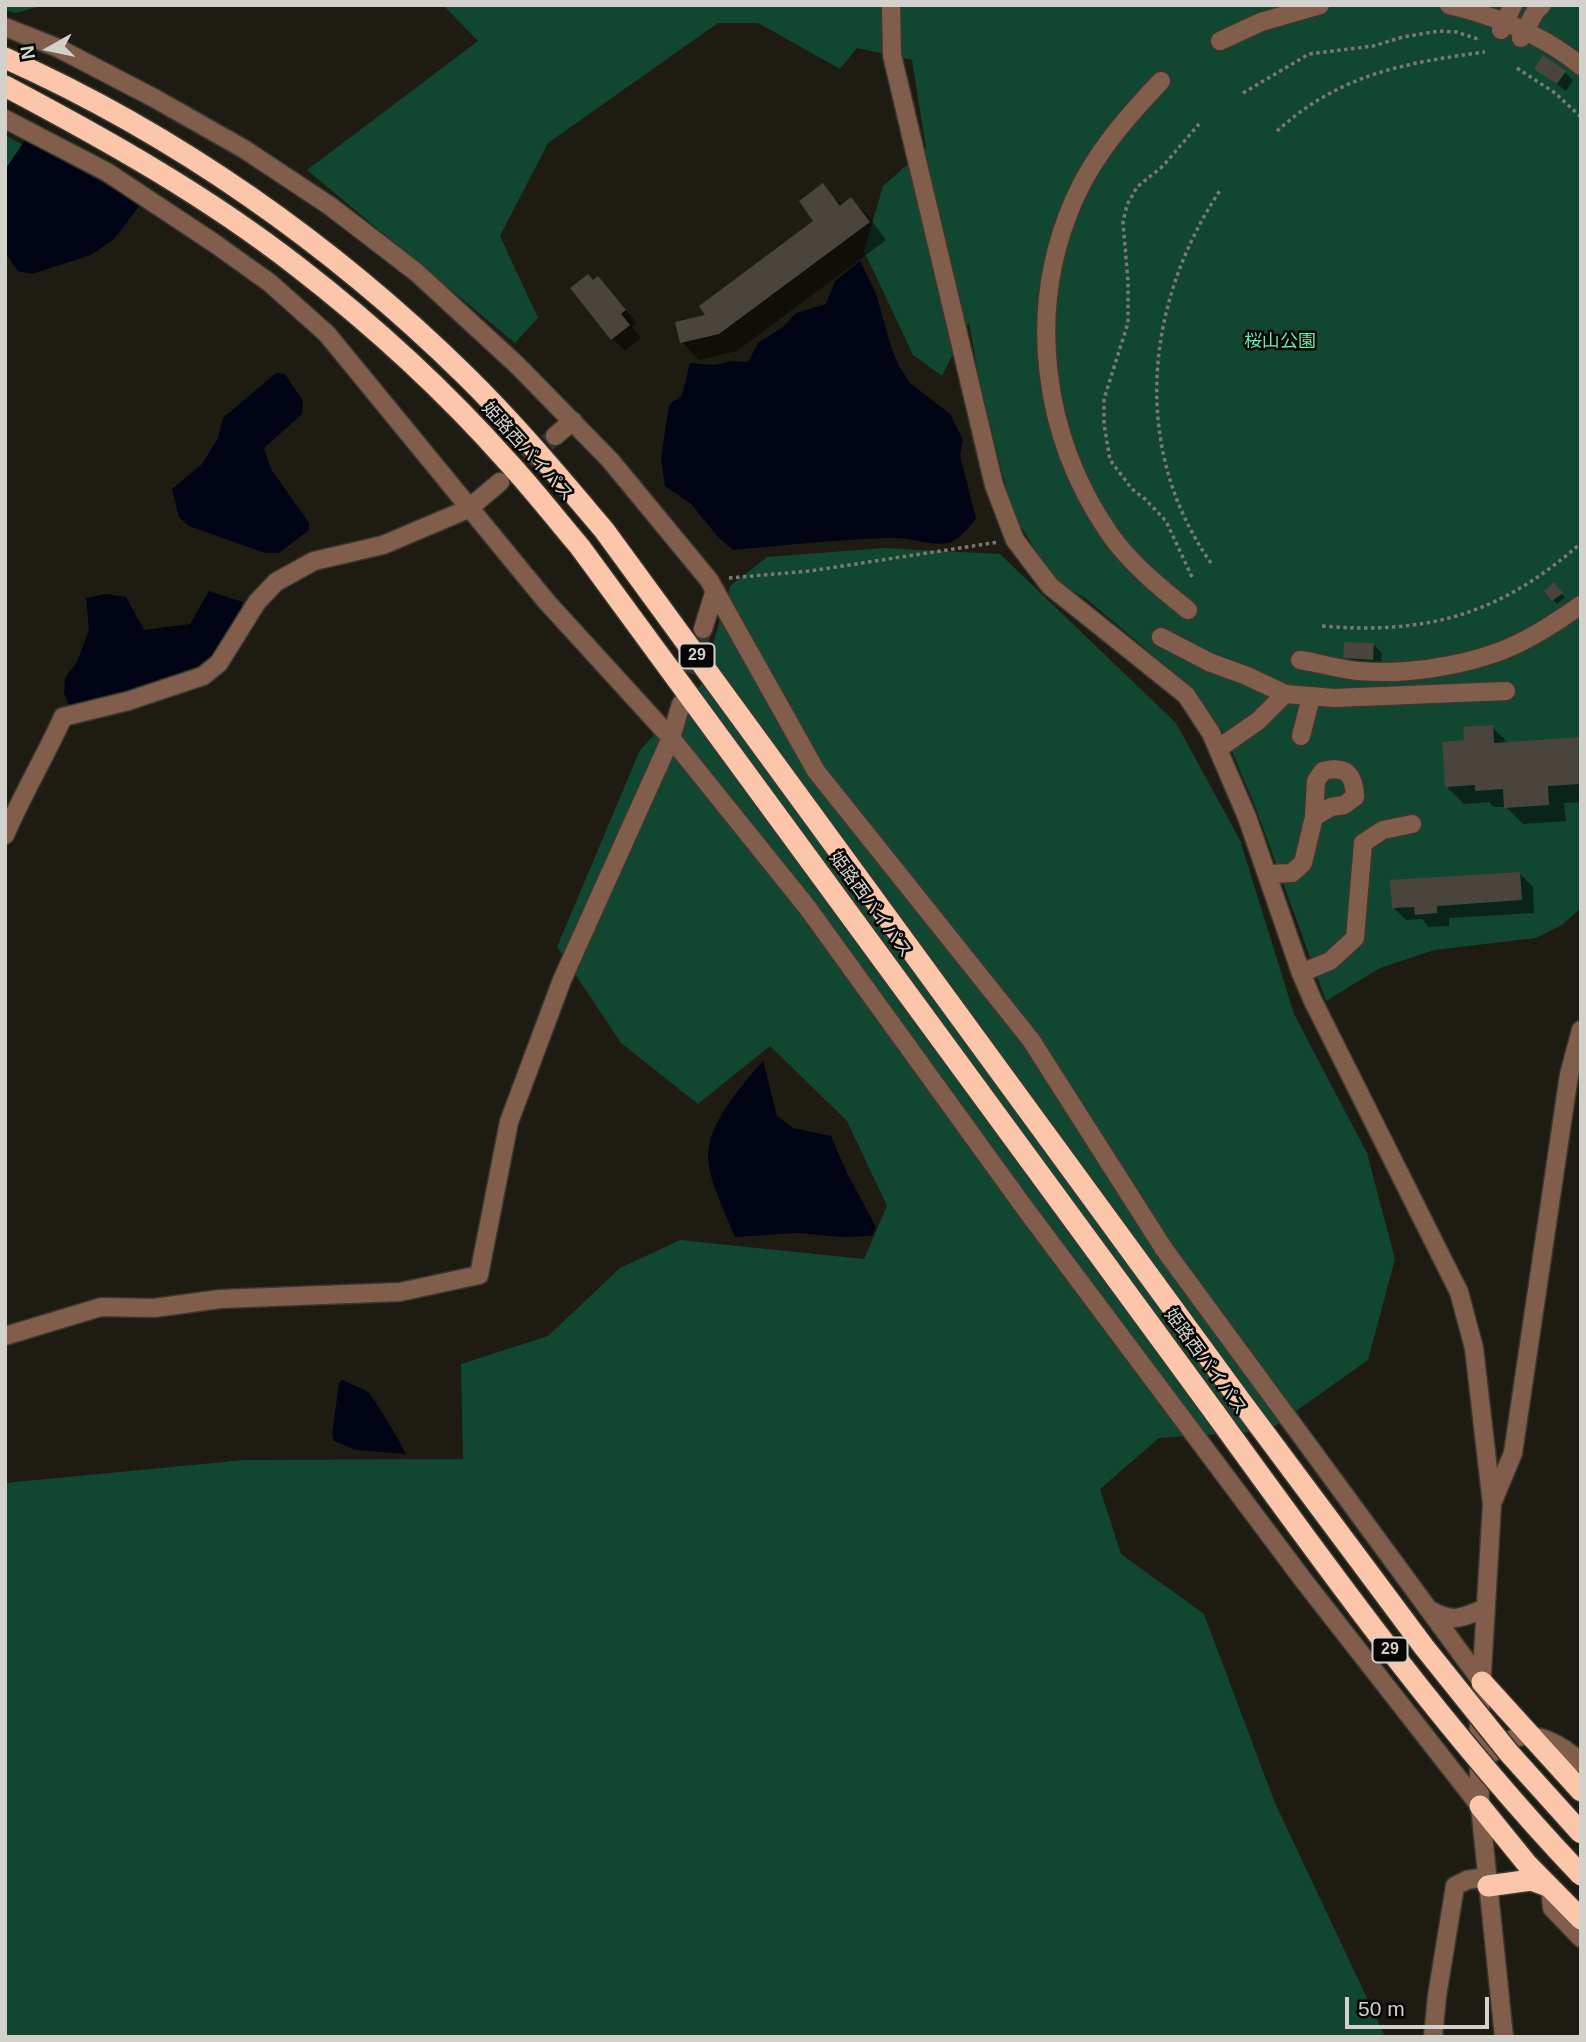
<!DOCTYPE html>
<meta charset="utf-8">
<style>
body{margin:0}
#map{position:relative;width:1586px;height:2042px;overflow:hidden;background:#1e1b12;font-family:Arial,sans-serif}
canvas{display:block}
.frame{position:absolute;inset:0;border:7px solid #d3d1cb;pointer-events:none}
.north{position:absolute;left:14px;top:14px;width:70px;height:70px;-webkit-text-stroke:5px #070604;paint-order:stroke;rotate:261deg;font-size:19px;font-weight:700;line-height:28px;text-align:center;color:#d3d1cb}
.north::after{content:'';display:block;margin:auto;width:24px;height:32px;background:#d3d1cb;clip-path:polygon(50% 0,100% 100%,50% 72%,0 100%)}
.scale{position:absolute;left:1345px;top:1997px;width:144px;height:32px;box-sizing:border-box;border:4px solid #d3d1cb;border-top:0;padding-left:9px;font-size:21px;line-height:24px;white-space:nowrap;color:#d3d1cb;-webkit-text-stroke:5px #070604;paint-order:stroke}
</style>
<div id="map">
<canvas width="1586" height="2042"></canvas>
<div class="frame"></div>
<div class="north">N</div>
<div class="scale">50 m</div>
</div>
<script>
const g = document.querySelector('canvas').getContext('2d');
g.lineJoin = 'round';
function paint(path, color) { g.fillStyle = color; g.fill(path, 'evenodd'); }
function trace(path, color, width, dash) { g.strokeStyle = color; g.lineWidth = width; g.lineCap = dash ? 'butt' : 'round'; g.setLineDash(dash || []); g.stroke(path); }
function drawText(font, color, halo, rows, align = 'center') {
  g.font = font + ' Arial,"Noto Sans JP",sans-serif'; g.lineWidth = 5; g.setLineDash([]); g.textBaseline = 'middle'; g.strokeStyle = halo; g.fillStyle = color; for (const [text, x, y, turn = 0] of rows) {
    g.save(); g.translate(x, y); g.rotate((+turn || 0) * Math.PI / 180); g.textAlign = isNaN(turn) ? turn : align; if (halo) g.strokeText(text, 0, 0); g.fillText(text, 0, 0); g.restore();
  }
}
paint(new Path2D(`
 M 5,5 L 45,5 L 15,13 L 5,10 Z
 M 443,5 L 1581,5 L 1581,908 L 1562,925 L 1536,938 L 1434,950 L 1380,968 L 1326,1001 L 1255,806 L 1225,735 L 1193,688 L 1085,598 L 1054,580 L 1012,512 L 979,379 L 969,322 L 942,376 L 913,355 L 864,251 L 883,186 L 926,148 L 912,60 L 857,48 L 840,69 L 758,23 L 718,23 L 548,143 L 500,236 L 538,318 L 515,343 L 307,170 L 478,41 Z
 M 5,135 L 23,145 L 5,170 Z
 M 884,548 L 1000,554 L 1176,723 L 1240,840 L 1294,1014 L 1367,1153 L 1395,1259 L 1368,1360 L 1268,1431 L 1159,1438 L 1100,1489 L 1121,1554 L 1204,1614 L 1275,1803 L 1384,2034 L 1383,2037 L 5,2037 L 5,1483 L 244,1460 L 463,1459 L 461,1364 L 548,1336 L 620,1268 L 680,1240 L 864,1259 L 887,1206 L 847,1121 L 770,1046 L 698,1104 L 621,1043 L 557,947 L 640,750 L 701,685 L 730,586 L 767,557 Z`), '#114630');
paint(new Path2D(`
 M 25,140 L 141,204 L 114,239 L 91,255 L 32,274 L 18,271 L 5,253 L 5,170 Z
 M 860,261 L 876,294 L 892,350 L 899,366 L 910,383 L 950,414 L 963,440 L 960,456 L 976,518 C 970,527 959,540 948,543 C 930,546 912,538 895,538 C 841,539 787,545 733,550 L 718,537 L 691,504 L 665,486 L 661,458 L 669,405 L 682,395 L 690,363 L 714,365 L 732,361 L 748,362 L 758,343 L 783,327 L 796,313 L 826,304 L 835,281 Z
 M 276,373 L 285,374 L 303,401 L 302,414 L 264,448 L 271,469 L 309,523 L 309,530 L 279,553 L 265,553 L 189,526 L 179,517 L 172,489 L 202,464 L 218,438 L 223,418 Z
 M 209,591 L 243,602 L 239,618 L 214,659 L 202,670 L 108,699 L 69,705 L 64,693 L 65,678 L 77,662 L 89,630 L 86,598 L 106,594 L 126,597 L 144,630 L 190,624 Z
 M 763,1061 L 777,1116 L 793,1128 L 831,1136 L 847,1173 L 876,1227 L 872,1236 L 841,1237 L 798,1233 L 735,1237 C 727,1217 709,1180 708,1159 C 706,1125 742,1085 763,1061 Z
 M 342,1380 C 350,1384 360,1387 368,1392 C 372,1395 404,1447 406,1454 L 356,1450 L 334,1441 L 332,1435 L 339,1383 Z`), '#000414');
paint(new Path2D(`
 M 1536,69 L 1564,72 L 1573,80 L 1566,91 Z
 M 823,185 L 842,206 L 851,199 L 868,216 L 886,240 L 737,351 L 699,360 L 682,342 L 816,221 Z
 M 598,278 L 637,323 L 632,327 L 641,338 L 625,351 L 612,338 L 594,282 Z
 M 1554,585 L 1565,597 L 1557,604 L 1546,592 Z
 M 1374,645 L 1382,653 L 1381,667 L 1353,665 L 1344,657 Z
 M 1492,727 L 1509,744 L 1581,739 L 1581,802 L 1564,803 L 1566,821 L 1523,824 L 1506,807 L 1494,807 L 1489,802 L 1464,804 L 1447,787 L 1466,742 Z
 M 1520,874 L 1533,887 L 1534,913 L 1449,918 L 1449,926 L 1429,927 L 1422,919 L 1406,920 L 1394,908 Z`), '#0007');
paint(new Path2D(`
 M 1543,55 L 1566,71 L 1557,84 L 1534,69 Z
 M 823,183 L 840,206 L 851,197 L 870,222 L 719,334 L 680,343 L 675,322 L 705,315 L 699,306 L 813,221 L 799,201 Z
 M 588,274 L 593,280 L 598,276 L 626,310 L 621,314 L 630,325 L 611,340 L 570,288 Z
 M 1554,582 L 1563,593 L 1552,601 L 1544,591 Z
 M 1344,642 L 1374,643 L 1373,660 L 1343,658 Z
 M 1493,725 L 1494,743 L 1581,737 L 1581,784 L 1548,786 L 1549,805 L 1504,808 L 1503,789 L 1475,791 L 1475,785 L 1445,787 L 1442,742 L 1464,740 L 1463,727 Z
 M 1520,872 L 1522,900 L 1437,906 L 1437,913 L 1415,915 L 1414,907 L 1392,908 L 1390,880 Z`), '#49453c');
trace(new Path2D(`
 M 506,478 L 555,436
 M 682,699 L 703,629`), '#39362e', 18, [18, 9]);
const minor = new Path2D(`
 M 891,5 L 892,55 L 994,485 L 1015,540 L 1050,586 L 1186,695 L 1211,733 L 1247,817 L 1301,973 L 1313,1001 L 1459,1292 L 1474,1348 L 1492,1504 L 1478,1740 L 1480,1806 L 1504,2037
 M 1449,5 C 1496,16 1543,35 1581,66
 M 5,27 L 58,48 L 154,98 L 244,149 L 330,206 L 416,272 L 517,365 L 610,460 L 709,580 L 816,771 L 1031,1040 L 1164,1249 L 1482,1682
 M 1501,30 L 1513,5
 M 1521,38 L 1535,12 L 1542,5
 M 1220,41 L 1261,22 L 1320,5
 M 1161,81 C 1127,117 1094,154 1074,200 C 1026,309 1042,435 1109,533 C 1130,563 1159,587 1188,610
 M 5,119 L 107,172 L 214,243 L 270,283 L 327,334 L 546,601 L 671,738 L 807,907 L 1024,1207 L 1304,1581 L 1480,1806
 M 555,436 L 573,421
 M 703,629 L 715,590
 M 1161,637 L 1209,662 L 1247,676 L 1285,694 L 1334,698 L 1506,691
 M 1300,660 C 1319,663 1338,669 1358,671 C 1404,675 1458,667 1501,651 C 1530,640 1556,622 1581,605
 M 1301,736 L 1311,697
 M 1219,748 L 1258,721 L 1285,694
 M 5,835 C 22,795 45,757 63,717 L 128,701 L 203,676 L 219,663 L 257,602 L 276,582 L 314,561 L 383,545 L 468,509 L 500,482
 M 1268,874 L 1292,873 L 1303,863 L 1314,817 L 1331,807 L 1344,805 L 1355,797 C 1354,775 1347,765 1323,771 L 1316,781 L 1314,817
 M 1301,973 L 1330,961 L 1355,938 L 1363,843 L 1383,830 L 1412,824
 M 5,1336 L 101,1307 L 154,1308 L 220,1299 L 400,1292 L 479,1275 L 509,1122 L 562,980 L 671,738 L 681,704
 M 1493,1501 L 1513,1453 L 1569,1075 L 1581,1030
 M 1430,1610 C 1455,1624 1462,1617 1486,1608
 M 1479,1762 C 1489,1755 1500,1746 1511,1740 C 1534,1727 1565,1747 1581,1763
 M 1550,1887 L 1552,1908 L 1581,1938
 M 1433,2037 L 1437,1996 L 1455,1886 L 1467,1880 L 1487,1877`);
const highway = new Path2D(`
 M 5,58 C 175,134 333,245 466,376 C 515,424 559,477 604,530 L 1237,1396
 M 5,86 C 107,140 207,196 298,267 C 373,325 445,391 508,462 C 533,489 556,519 580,547 L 1215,1413
 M 1482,1682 L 1581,1791
 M 1480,1806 L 1527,1864 L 1581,1919
 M 1488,1886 L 1531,1880 L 1550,1887`);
trace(minor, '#3b3830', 21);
trace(highway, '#3b3830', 24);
trace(new Path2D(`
 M 1517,68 L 1555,93 L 1581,117
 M 1243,93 L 1309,54 L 1373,46 L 1403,37 L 1439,31 L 1456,32 L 1478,39
 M 1277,131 C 1340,74 1404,63 1485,52
 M 1211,563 C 1130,448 1145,302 1221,189
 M 1192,577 L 1166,521 L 1145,499 L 1132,489 L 1110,460 L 1104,424 L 1104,399 L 1128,323 L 1128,282 L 1123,222 L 1127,205 L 1137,187 L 1163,166 L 1199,124
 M 729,578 L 810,571 L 999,542
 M 1322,626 C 1428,635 1501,614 1581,543`), '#7b7972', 3.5, [3.5, 3.5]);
trace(minor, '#815e4b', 18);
trace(highway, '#fcc6aa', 21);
const highwayBridge = new Path2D(`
 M 1237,1396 L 1424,1647 L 1509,1753 L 1581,1833
 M 1215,1413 C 1330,1572 1445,1732 1581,1875`);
trace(highwayBridge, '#3b3830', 24, []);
trace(highwayBridge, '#fcc6aa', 21);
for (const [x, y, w] of [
 [697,656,35],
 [1390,1650,35]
]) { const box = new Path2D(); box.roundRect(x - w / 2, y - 12.5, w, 25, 5); g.fillStyle = '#070604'; g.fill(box); trace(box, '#d3d1cb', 2); }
drawText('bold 16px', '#d3d1cb', null, [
 ["29",697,656],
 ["29",1390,1650]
]);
drawText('18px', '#60edb0', '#070604', [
 ["桜山公園",1280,342]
]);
drawText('18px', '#d3d1cb', '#070604', [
 ["姫路西バイパス",527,452,48],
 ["姫路西バイパス",870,905,54],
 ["姫路西バイパス",1205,1362,54]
]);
</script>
